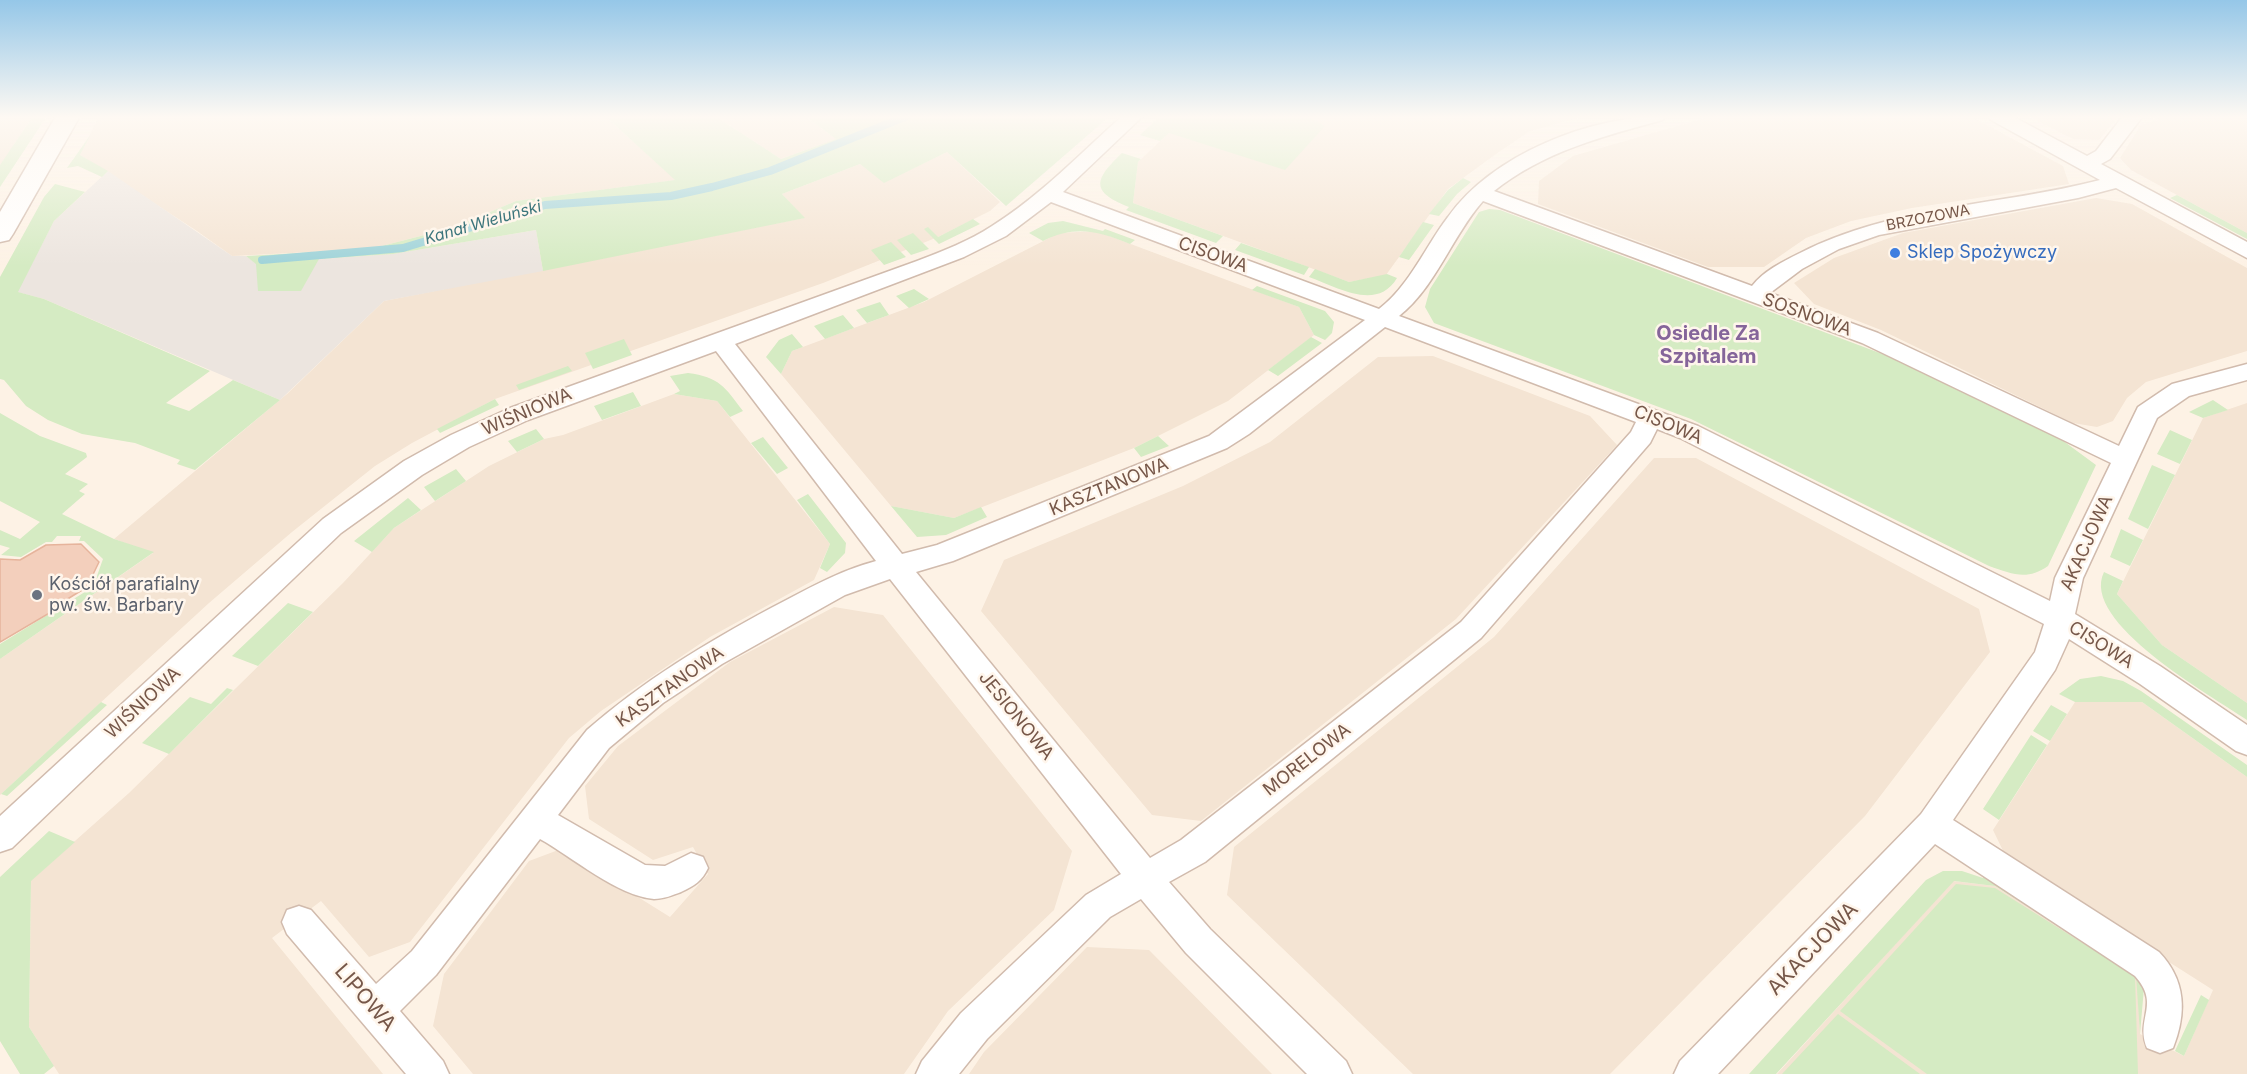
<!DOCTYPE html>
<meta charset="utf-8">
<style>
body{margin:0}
canvas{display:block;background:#fdf2e5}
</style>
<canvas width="2247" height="1074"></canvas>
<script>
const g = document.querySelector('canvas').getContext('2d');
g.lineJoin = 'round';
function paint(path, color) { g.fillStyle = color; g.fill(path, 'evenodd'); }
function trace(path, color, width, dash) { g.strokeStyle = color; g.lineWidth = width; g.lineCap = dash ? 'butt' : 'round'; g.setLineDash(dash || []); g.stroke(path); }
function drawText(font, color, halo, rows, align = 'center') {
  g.font = font + ' Inter,sans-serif'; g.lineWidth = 5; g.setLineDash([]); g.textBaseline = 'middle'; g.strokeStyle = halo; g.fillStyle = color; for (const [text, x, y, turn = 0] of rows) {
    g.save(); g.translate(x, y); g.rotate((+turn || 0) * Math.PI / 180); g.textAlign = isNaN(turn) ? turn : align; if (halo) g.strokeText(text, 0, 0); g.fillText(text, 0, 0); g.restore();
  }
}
paint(new Path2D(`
 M 0,116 L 33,116 L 0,166 Z
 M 99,116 L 605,116 L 676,180 L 516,201 L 452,228 L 370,249 L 232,256 L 197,231 L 80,155 Z
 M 715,116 L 805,116 L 836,139 L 781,159 Z
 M 1187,116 L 1586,116 L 1530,131 L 1496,154 L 1448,189 L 1386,275 L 1349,282 L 1133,203 L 1138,162 Z
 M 1712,116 L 1970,116 L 2063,166 L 2069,184 L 1912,208 L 1851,221 L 1806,238 L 1764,267 L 1708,267 L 1538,204 L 1539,181 L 1573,156 Z
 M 2028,116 L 2116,116 L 2117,118 L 2099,140 L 2073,139 Z
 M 2147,116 L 2247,116 L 2247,233 L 2131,170 L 2120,158 L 2141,125 L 2158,120 Z
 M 947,152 L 1000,202 L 990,211 L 938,237 L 823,283 L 495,399 L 412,443 L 375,466 L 292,532 L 209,603 L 0,795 L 0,659 L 153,553 L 114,539 L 287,394 L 384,301 L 804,218 L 782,194 L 860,164 L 884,182 Z
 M 2096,198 L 2132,204 L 2247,268 L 2247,351 L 2146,382 L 2127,398 L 2113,421 L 2097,427 L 2073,423 L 1881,330 L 1814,304 L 1794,283 L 1834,258 L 1903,233 Z
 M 1096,231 L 1299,307 L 1314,335 L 1228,401 L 1134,448 L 954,518 L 891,506 L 781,374 L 792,351 L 924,302 L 1059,233 Z
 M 1433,356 L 1590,416 L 1617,445 L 1456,619 L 1201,821 L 1152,815 L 981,611 L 1004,560 L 1183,486 L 1270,442 L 1378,357 Z
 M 674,394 L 717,401 L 830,544 L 814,580 L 710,637 L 601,711 L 569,738 L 410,942 L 369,957 L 321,901 L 272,938 L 383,1074 L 59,1074 L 29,1027 L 31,880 L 129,793 L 343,583 L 394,528 L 489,466 L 544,439 L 563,435 Z
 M 2247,403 L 2247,703 L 2162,645 L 2117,594 L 2203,418 Z
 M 1654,458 L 1696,458 L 1979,609 L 1990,652 L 1865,816 L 1610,1074 L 1413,1074 L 1227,895 L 1234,847 L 1494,637 Z
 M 834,607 L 883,615 L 1072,851 L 1054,910 L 948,1011 L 904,1074 L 473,1074 L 433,1026 L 444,974 L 529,861 L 561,849 L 670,917 L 708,874 L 693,847 L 653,860 L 589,819 L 585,786 L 618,746 L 730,662 Z
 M 2075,702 L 2142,702 L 2247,777 L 2247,1074 L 1777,1074 L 1953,881 L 1995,886 L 2137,975 L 2140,1034 L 2184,1056 L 2213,990 L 2007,859 L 1993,830 Z
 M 1087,947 L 1149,950 L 1272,1074 L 969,1074 L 984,1052 Z`), '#f4e4d3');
paint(new Path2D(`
 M 108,171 L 232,256 L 246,256 L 256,263 L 393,254 L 536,230 L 543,271 L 384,301 L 280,400 L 44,299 L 17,292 L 54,221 Z`), '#ece5df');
paint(new Path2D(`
 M 33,116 L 47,116 L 0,187 L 0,165 Z
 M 605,116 L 715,116 L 781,159 L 836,139 L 805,116 L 1110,116 L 1006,206 L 947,152 L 884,183 L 860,164 L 782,194 L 805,218 L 543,271 L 536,230 L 393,254 L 319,259 L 301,291 L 258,291 L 256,264 L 246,256 L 370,249 L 452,228 L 516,201 L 675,180 Z
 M 1160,116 L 1306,116 L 1325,126 L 1285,170 L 1169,133 L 1160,141 L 1140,135 Z
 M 91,134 L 80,155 L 108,171 L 102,177 L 78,166 L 67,168 Z
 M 1122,153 L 1141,159 L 1138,162 L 1133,203 L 1223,236 L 1216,243 L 1126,210 L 1129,207 C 1088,191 1096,178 1122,153 Z
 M 1463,178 L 1471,182 L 1457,194 L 1439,216 L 1429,214 L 1448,190 Z
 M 55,184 L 85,192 L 54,221 L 18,292 L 44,299 L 210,371 L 166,403 L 189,411 L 233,380 L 280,400 L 195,470 L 177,464 L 180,460 L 135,443 L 82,434 L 48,420 L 26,406 L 4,380 L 0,379 L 0,277 L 44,197 Z
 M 2177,195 L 2247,233 L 2247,239 L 2170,198 Z
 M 1489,209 L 1500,210 L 1893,358 L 2062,440 L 2096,465 L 2048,566 C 2027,581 2012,574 1989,566 L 1691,419 L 1434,323 L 1425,307 L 1430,289 L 1479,212 Z
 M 973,219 L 980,224 L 939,244 L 924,229 L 928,227 L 938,237 Z
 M 1063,221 L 1103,231 L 1105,229 L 1135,240 L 1130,244 C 1097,231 1076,225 1043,241 L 1029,233 L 1048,223 Z
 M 1423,222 L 1434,225 L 1409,260 L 1399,257 Z
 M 913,233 L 929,249 L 911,255 L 897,240 Z
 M 891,242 L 906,257 L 884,265 L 871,250 Z
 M 1241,243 L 1309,267 L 1304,275 L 1235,250 Z
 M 1315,269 L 1349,282 L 1387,274 L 1397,278 C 1377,312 1337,287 1309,277 Z
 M 1257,286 L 1325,311 L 1334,322 L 1332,333 L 1325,340 L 1314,335 L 1299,307 L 1252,290 Z
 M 914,289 L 929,299 L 909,308 L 896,296 Z
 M 880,302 L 889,315 L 867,323 L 856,310 Z
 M 843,315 L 854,328 L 825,339 L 814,326 Z
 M 792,334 L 803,347 L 792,351 L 781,374 L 766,357 L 779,340 Z
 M 1311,337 L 1322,343 L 1278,376 L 1268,370 Z
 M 624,339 L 632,355 L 593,369 L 585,353 Z
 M 568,366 L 572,371 L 519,390 L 516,385 Z
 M 688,373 C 719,377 725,387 743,411 L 730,417 L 717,401 L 674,394 L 680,391 L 670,376 Z
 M 633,392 L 641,406 L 602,420 L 594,406 Z
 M 495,399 L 499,405 L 440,433 L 437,429 Z
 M 2213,400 L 2228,410 L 2203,418 L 2189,412 Z
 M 0,413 L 40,436 L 86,453 L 87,457 L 65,474 L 88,484 L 79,491 L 85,494 L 62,514 L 114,539 L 154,552 L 0,659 L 0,644 L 93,587 L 103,559 L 84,541 L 79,541 L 81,536 L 57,536 L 52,542 L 46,542 L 21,557 L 1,555 L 10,548 L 0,545 L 0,530 L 20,539 L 40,522 L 0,501 Z
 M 536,429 L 544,439 L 517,452 L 508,441 Z
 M 2170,430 L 2192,440 L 2180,464 L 2157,454 Z
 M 1158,436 L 1169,446 L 1141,457 L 1134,448 Z
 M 763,437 L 788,468 L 777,474 L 751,443 Z
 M 2152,465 L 2175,475 L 2148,529 L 2128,519 Z
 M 456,469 L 466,481 L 435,501 L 424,487 Z
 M 808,494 L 846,543 L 845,553 L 827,572 L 820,568 L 830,544 L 797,500 Z
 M 408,498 L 421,510 L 394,528 L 372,552 L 354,541 Z
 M 891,506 L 954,518 L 981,507 L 987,517 L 946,535 L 917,537 Z
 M 2121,529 L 2143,540 L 2130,566 L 2110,557 Z
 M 2104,572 L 2123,581 L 2117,594 L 2162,645 L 2247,703 L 2247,720 C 2212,696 2079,622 2104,572 Z
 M 288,603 L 313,612 L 258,666 L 232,656 Z
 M 2101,676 L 2123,681 L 2141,691 L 2247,765 L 2247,777 L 2142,702 L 2075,702 L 2059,694 L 2080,679 Z
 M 227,688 L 233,690 L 169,754 L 142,743 L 190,697 L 211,704 Z
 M 101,702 L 107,705 L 7,796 L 1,794 Z
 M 2051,705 L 2067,714 L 2050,741 L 2033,731 Z
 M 2031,735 L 2047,745 L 1999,820 L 1983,809 Z
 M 49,831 L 75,842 L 31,881 L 29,1027 L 54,1066 L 44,1074 L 20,1074 L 0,1041 L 0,877 Z
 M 1943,871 L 1962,871 L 1983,878 L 1984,872 L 2134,968 L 2144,988 L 2140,1034 L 2136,975 L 1995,886 L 1954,881 L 1776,1074 L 1749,1074 L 1926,880 Z
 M 1956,884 L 1995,888 L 2135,976 L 2138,1074 L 1927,1074 L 1840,1011 Z
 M 2201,995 L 2209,1000 L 2184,1056 L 2175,1051 Z
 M 1838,1014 L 1920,1074 L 1782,1074 Z`), '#d5ebc3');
trace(new Path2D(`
 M 262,260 L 403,248 L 545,205 L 671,196 L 712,187 L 770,171 L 907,116`), '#9fd3d9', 8);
const building = new Path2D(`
 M 81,544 L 99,562 L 87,587 L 61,603 L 63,605 L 0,642 L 0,559 L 20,560 L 46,545 Z`);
paint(building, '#f3cfbc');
trace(building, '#e6b49c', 1.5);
const minor = new Path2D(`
 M 1122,116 L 1143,116 L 1063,192 L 1379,309 C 1410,285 1425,247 1448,217 C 1493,154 1590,116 1666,116 L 1663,120 C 1603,136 1543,152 1494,191 L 1752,286 C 1765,270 1782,262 1800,253 C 1894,205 2000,206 2100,180 L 1991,120 L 1988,116 L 2012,116 L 2087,156 L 2096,151 L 2123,116 L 2143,116 L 2110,159 L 2101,164 L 2247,242 L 2247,258 L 2116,188 L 2078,198 L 1879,235 L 1839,249 L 1802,269 L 1770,293 L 1878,333 L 2119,446 L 2138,407 L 2172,384 L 2247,364 L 2247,380 L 2189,396 L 2157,418 L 2083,578 L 2075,614 L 2160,666 L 2247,725 L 2247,755 L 2236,751 L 2140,684 L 2069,639 L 2055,670 L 1953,820 L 2159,952 C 2186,980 2187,1013 2173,1048 L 2160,1053 L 2147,1048 C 2135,1018 2161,1005 2135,976 L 1935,844 L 1718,1074 L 1674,1074 L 1680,1061 L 1921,814 L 2035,652 L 2044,624 L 1680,438 L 1657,429 L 1650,443 L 1481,638 L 1205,862 L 1169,882 L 1210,929 L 1346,1061 L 1352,1074 L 1307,1074 L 1186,953 L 1141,899 L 1110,917 L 987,1039 L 959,1074 L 916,1074 L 922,1061 L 961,1013 L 1086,895 L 1121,874 L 890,579 L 845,595 L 722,664 L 663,703 L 609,748 L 558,815 L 645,865 L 665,866 L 691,853 L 703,857 L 708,868 C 702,881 694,886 681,892 C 673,895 664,899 654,899 C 618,896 572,857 540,839 L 436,975 L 400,1011 L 443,1061 L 449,1074 L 406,1074 L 287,934 L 282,922 L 287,910 L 299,906 L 311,910 L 376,984 L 412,951 L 587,730 C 643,681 706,643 771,608 C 806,590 838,571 876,561 L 716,351 L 528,420 L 469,447 L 422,475 L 341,533 L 12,848 L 0,852 L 0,816 L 323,519 L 404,461 L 451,435 L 510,408 L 917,261 C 943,251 969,241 992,226 C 1040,196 1080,154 1122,116 ZM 1483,201 L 1862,343 L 2111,463 L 2055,578 L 2050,601 L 1698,426 L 1399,316 C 1436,287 1452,236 1483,201 ZM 1051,202 L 1365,320 L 1209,436 L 937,545 L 902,554 L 735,344 L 964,257 L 1006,236 ZM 1385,327 L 1636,422 L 1631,432 L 1461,622 L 1181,840 L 1150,858 L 916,572 L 953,561 L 1227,448 L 1249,434 Z`);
const tertiary = new Path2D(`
 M 56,116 L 80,116 L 13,234 L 9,240 L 0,242 L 0,212 Z`);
trace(minor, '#d1bbad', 3);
trace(tertiary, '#d1bbad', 3);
paint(minor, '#fff');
paint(tertiary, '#fff');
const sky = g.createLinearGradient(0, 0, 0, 266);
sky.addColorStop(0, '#95c7e8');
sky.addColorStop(0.44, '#fef9f3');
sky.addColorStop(1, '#fef9f300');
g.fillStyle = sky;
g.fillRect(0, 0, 2247, 266);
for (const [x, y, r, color] of [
 [1895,253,6,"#3f7fe0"],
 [37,595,6,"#6b7280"]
]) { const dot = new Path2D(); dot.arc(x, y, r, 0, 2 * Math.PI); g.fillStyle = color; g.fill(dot); trace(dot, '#fff6ec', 2); }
drawText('15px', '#765749', '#fff6ec', [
 ["BRZOZOWA",1928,218,-11]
]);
drawText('italic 16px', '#3c757c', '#fff6ec', [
 ["Kanał Wieluński",483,223,-16]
]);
drawText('18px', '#366cbe', '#fff6ec', [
 ["Sklep Spożywczy",1907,253]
], 'left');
drawText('18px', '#765749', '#fff6ec', [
 ["CISOWA",1213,255,20],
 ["SOSNOWA",1807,315,20],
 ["WIŚNIOWA",527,412,-23],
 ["CISOWA",1668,425,23],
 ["KASZTANOWA",1109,487,-22],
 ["AKACJOWA",2087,543,-66],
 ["CISOWA",2101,645,32],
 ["KASZTANOWA",670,687,-35],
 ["WIŚNIOWA",143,703,-43],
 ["JESIONOWA",1016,716,51],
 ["MORELOWA",1307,760,-38]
]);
drawText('18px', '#5b616d', '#fff6ec', [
 ["Kościół parafialny",49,585],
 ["pw. św. Barbary",49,606]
], 'left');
drawText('bold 20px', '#85659a', '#fff6ec', [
 ["Osiedle Za",1708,334],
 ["Szpitalem",1708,357]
]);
drawText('21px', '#765749', '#fff6ec', [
 ["AKACJOWA",1813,949,-46],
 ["LIPOWA",365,998,49]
]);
</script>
